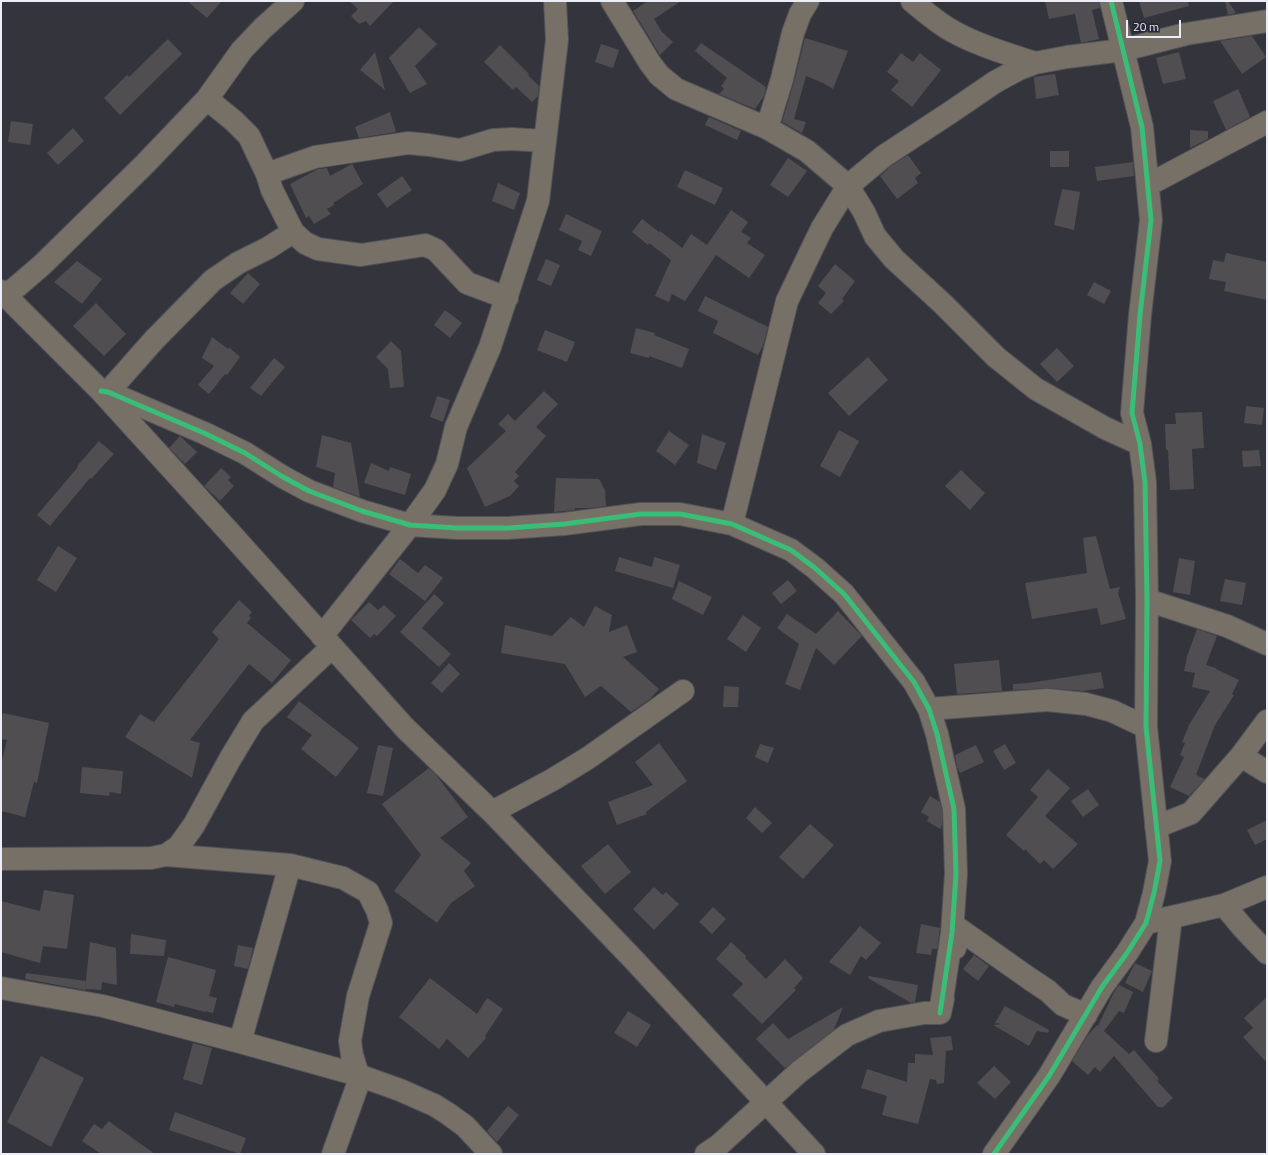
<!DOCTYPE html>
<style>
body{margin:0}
#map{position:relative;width:1268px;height:1155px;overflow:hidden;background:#34343c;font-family:"Titillium Web",sans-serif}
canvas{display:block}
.frame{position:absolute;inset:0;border:2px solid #ededf8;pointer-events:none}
.scale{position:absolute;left:1126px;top:20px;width:55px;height:18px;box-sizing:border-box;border:2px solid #ededf8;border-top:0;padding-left:5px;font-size:12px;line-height:14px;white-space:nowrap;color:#ededf8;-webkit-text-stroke:3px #262635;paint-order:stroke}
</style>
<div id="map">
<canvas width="1268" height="1155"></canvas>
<div class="frame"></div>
<div class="scale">20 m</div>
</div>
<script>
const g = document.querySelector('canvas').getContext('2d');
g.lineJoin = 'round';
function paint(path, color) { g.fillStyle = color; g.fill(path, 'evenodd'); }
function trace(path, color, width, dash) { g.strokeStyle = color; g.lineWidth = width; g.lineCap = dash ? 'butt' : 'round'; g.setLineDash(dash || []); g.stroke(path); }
paint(new Path2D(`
 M 187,1 L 222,1 L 207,18 Z
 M 349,1 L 394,1 L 370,26 L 366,21 L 359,24 L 351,16 L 358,9 Z
 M 648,1 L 681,1 L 654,19 L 662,32 L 673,42 L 660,55 L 633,11 Z
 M 1045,1 L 1099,1 L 1100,8 L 1092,10 L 1099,39 L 1081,43 L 1075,14 L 1049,19 Z
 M 1139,1 L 1188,1 L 1189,6 L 1144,18 Z
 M 1225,1 L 1228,1 L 1236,13 L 1228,15 Z
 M 419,27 L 437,44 L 415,66 L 427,84 L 410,93 L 389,58 Z
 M 1252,36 L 1266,57 L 1242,74 L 1220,41 Z
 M 805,38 L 848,51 L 833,89 L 823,83 L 806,76 L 794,119 L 806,122 L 802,133 L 782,122 L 794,82 Z
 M 168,39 L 182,54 L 120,115 L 104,98 L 127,75 L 129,77 Z
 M 701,43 L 766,87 L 764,96 L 755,109 L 719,94 L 724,89 L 721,86 L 727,78 L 695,51 Z
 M 601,44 L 619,50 L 613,68 L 595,62 Z
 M 500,45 L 529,74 L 528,75 L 539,86 L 538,96 L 532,102 L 516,87 L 513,90 L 484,62 Z
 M 375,52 L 385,90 L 360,70 Z
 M 1179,52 L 1186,79 L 1163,84 L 1156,58 Z
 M 901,53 L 913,62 L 920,53 L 941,70 L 912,107 L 891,90 L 899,81 L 887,72 Z
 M 1055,74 L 1059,95 L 1036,99 L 1034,77 Z
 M 1238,89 L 1250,117 L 1226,130 L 1213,101 Z
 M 390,112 L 396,132 L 359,138 L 355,127 Z
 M 709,117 L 741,131 L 737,140 L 705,125 Z
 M 11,121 L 33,124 L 30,145 L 8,142 Z
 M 73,128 L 84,141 L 58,165 L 47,153 Z
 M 1190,130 L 1208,131 L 1208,139 L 1190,148 Z
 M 1050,151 L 1069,151 L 1069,167 L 1050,167 Z
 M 908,155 L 921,173 L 915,178 L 918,183 L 897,199 L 880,176 L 891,166 Z
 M 788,158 L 807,171 L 788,197 L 770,185 Z
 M 1133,162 L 1134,176 L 1097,181 L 1095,167 Z
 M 352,164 L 363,184 L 333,203 L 334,205 L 327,209 L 331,214 L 314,224 L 309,216 L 306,218 L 290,184 L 318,169 L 327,168 L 330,176 Z
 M 685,170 L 723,188 L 715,205 L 677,187 Z
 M 402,176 L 412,190 L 387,208 L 377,194 Z
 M 498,183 L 520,193 L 514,210 L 492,201 Z
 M 1062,189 L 1080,192 L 1074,230 L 1054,225 Z
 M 731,210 L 748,222 L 741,232 L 751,238 L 747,243 L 765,255 L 749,278 L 716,255 L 685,301 L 672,294 L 669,302 L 655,296 L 671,260 L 649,243 L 648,245 L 632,232 L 642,219 L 659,232 L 660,231 L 682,248 L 691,234 L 707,245 Z
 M 566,214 L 602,231 L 591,256 L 578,250 L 582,241 L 559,230 Z
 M 1226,253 L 1267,262 L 1267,300 L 1224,291 L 1226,282 L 1209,279 L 1213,260 L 1224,262 Z
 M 546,259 L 560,265 L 551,286 L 537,280 Z
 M 77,261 L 102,279 L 82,304 L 54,282 Z
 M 835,264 L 855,281 L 842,299 L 844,301 L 831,314 L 818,303 L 826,293 L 818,286 Z
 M 248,273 L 260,284 L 243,304 L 230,293 Z
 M 1094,282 L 1111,291 L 1104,304 L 1087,295 Z
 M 705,296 L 768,327 L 763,346 L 758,355 L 713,333 L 718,321 L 698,311 Z
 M 96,303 L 126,334 L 104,356 L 73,326 Z
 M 445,310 L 462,323 L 450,338 L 434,325 Z
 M 636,328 L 655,333 L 654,335 L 689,349 L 682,368 L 649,356 L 649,358 L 630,353 Z
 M 545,330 L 575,342 L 567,362 L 537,350 Z
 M 212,337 L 228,349 L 229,347 L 240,357 L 227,375 L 225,374 L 209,394 L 198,385 L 214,366 L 202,358 Z
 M 391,341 L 401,351 L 404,387 L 390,388 L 388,369 L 376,357 Z
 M 1057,348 L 1074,366 L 1057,382 L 1040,364 Z
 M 868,357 L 888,380 L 849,416 L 828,393 Z
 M 274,358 L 285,367 L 261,396 L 250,388 Z
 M 544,391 L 558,404 L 536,427 L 546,436 L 515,472 L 519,476 L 514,481 L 519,486 L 510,496 L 485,507 L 467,468 L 506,431 L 498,424 L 508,414 L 515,421 Z
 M 437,396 L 450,400 L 443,422 L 430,417 Z
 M 1246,406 L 1264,408 L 1262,425 L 1244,423 Z
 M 1202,412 L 1204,448 L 1192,449 L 1194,489 L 1170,490 L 1168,450 L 1166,450 L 1165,424 L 1176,424 L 1175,413 Z
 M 839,430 L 859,441 L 840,477 L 820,466 Z
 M 669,431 L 689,445 L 675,465 L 656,451 Z
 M 702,434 L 726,443 L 716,470 L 697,463 Z
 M 322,435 L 351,443 L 360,497 L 333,487 L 335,473 L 316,467 Z
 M 180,436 L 197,452 L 185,464 L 169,448 Z
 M 99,441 L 114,454 L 91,479 L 90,478 L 50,526 L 37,515 L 78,467 L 77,466 Z
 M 1259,450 L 1261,466 L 1243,467 L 1242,451 Z
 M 371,463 L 389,471 L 390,467 L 411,474 L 405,495 L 364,483 Z
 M 221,468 L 231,477 L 228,480 L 234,486 L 220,501 L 204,486 Z
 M 961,470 L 985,493 L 970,510 L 945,486 Z
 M 556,478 L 599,479 L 605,490 L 606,506 L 589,508 L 575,508 L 575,510 L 554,512 Z
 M 1096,536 L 1110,589 L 1120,587 L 1118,593 L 1126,619 L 1101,625 L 1097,608 L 1032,619 L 1025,583 L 1087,573 L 1083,538 Z
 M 58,546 L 77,558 L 56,592 L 37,580 Z
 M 619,557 L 652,567 L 654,557 L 680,565 L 673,588 L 615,571 Z
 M 1179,558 L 1195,561 L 1190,595 L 1173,592 Z
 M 400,559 L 418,573 L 425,565 L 443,578 L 425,601 L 389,574 Z
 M 1225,579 L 1246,583 L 1242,605 L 1220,601 Z
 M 788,580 L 797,591 L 781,604 L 772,593 Z
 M 679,581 L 712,597 L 703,615 L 672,599 Z
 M 434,594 L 444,603 L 422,628 L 451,654 L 439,667 L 400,632 Z
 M 239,600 L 252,612 L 249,616 L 251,618 L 247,623 L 291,660 L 272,683 L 249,664 L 190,740 L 200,743 L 192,778 L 125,737 L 140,714 L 154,722 L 219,639 L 212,632 Z
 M 369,602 L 378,610 L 384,605 L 396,616 L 377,636 L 374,634 L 370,638 L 351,620 Z
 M 595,606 L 612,615 L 609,632 L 627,625 L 637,652 L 623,657 L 659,689 L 650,699 L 631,712 L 601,686 L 585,697 L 565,664 L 501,653 L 505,625 L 552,636 L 571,617 L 584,627 Z
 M 838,611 L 862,636 L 834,665 L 816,648 L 800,690 L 785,684 L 799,644 L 777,628 L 787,614 L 816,634 Z
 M 743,615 L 761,628 L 746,652 L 727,639 Z
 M 1197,629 L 1217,636 L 1206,665 L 1216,668 L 1216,669 L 1239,680 L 1232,694 L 1234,695 L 1215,725 L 1196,775 L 1205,779 L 1189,796 L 1170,787 L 1184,757 L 1180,755 L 1185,743 L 1182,742 L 1189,725 L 1210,691 L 1192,687 L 1195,673 L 1184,671 L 1187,656 Z
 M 999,660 L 1002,691 L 957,694 L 954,664 Z
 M 449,663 L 460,674 L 442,693 L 431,683 Z
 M 1101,672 L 1104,688 L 1083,691 L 1048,688 L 1013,690 L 1013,684 L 1028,683 Z
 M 724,686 L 739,687 L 738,707 L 723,707 Z
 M 299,701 L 359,748 L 336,777 L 301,749 L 312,735 L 287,717 Z
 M 3,713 L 49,723 L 37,783 L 34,782 L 25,817 L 1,811 L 1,763 L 7,740 L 1,739 L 1,721 Z
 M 659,743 L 687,781 L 646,812 L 647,814 L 617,825 L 608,802 L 653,785 L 635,762 Z
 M 760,744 L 774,748 L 768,763 L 755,757 Z
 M 1005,744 L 1016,763 L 1004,770 L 993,751 Z
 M 378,745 L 393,748 L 383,796 L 367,793 Z
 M 976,745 L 984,762 L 960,773 L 957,767 L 955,755 Z
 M 82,767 L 123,771 L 121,794 L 110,792 L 109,796 L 80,793 Z
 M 429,768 L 437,776 L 468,817 L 440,838 L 471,863 L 464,871 L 475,886 L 451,903 L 437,923 L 394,891 L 421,855 L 382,804 Z
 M 1048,769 L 1070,788 L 1045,816 L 1078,844 L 1053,869 L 1044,860 L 1040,864 L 1025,849 L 1024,851 L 1006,835 L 1038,797 L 1030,790 Z
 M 1088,789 L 1099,805 L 1083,817 L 1071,801 Z
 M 930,796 L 940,802 L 942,811 L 942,825 L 940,829 L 927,821 L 929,817 L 921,812 Z
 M 755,807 L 772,823 L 762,833 L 746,818 Z
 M 1267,820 L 1267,839 L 1255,845 L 1247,830 Z
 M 810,824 L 834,845 L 803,879 L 779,857 Z
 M 608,844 L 631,872 L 605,894 L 581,866 Z
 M 654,887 L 663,895 L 666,892 L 679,904 L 654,930 L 633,909 Z
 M 44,890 L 74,895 L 67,949 L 43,946 L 40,963 L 1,952 L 1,901 L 40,911 Z
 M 713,907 L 726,919 L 712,934 L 699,922 Z
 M 921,924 L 940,928 L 937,949 L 932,949 L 931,955 L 916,953 Z
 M 860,926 L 881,943 L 866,960 L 861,956 L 850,975 L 829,962 Z
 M 131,934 L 166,940 L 164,956 L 130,954 Z
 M 90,942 L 116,948 L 117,985 L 102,982 L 101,990 L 85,989 Z
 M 731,942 L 746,956 L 745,958 L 766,979 L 785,959 L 803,978 L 794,988 L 796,990 L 762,1024 L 732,995 L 743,984 L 716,959 Z
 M 238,945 L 253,948 L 248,969 L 234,966 Z
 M 974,955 L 989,966 L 978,981 L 963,969 Z
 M 168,957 L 216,970 L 209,996 L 217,998 L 213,1013 L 205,1011 L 205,1012 L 175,1004 L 174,1007 L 156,1002 Z
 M 1135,963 L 1152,971 L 1143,992 L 1125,983 Z
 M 26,973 L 86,981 L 85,990 L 25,979 Z
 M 869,976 L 918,985 L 915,1002 L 911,1003 L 868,978 Z
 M 430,978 L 477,1014 L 487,998 L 503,1009 L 485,1036 L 486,1038 L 468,1058 L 447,1039 L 439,1049 L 399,1017 Z
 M 1119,985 L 1133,992 L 1124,1013 L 1119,1011 L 1104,1031 L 1129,1054 L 1134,1050 L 1159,1079 L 1157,1081 L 1173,1098 L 1163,1107 L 1158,1107 L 1114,1056 L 1100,1072 L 1095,1067 L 1088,1075 L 1072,1061 L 1088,1035 L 1097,1025 L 1098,1026 L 1114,992 Z
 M 1267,997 L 1267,1063 L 1243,1037 L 1253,1028 L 1244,1018 Z
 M 1005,1006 L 1049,1030 L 1048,1033 L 1037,1031 L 1029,1046 L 993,1025 L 1002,1024 L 995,1023 Z
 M 843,1007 L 834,1030 L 785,1068 L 756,1039 L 773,1023 L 788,1039 Z
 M 628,1011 L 651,1025 L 637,1047 L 614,1033 Z
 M 951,1036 L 953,1050 L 946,1051 L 944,1083 L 937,1084 L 936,1080 L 930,1079 L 918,1124 L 882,1115 L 887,1096 L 861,1088 L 867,1069 L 907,1082 L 908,1063 L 915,1063 L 915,1054 L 933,1055 L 930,1038 Z
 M 193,1043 L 212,1048 L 202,1085 L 183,1079 Z
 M 41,1056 L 84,1078 L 51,1147 L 7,1122 Z
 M 994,1066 L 1011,1082 L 995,1099 L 977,1083 Z
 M 508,1106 L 519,1115 L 497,1142 L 487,1131 Z
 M 175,1112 L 246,1138 L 240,1154 L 169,1130 Z
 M 109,1121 L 114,1125 L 155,1154 L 101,1154 L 82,1141 L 94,1124 L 102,1129 Z`), '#514e51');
const minor = new Path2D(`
 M 612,1 L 650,63 L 659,75 L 676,89 L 767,128 L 807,151 L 848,186 L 864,212 L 875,236 L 894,259 L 943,304 L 996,357 L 1036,389 L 1105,428 L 1140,444
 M 912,1 C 925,12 939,24 954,32 C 980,46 1008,54 1035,63
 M 207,99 L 234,121 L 249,136 L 267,174 L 272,190 L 293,232 L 305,243 L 318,249 L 361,255 L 425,245 L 436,250 L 467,283 L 507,298
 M 767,128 L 782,79 L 793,33 L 800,14 L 808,1
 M 267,174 L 315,157 L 408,143 L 429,145 L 460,150 L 493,140 L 512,139 L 545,141
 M 1148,185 L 1267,122
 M 1,291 L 101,391 L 232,535 L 405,728 L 492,812 L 633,959 L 814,1154
 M 6,296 L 42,265 L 145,164 L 207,99 L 242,50 L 263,28 L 293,1
 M 101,391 L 108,392 L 204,433 L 245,453 L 283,477 L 309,491 L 362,511 L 410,525 L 457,528 L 508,528 L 564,524 L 641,514 L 680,514 L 732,524 L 791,550 L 815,568 L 844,594 L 914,682 L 929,709 L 937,734 L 954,809 L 956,874 L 952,933 L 940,1013
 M 108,392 L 154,340 L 213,280 L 238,263 L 268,248 L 293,232
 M 732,524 L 787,301 L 822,228 L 848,186 L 884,156 L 951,112 L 995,82 L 1019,69 L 1035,63 L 1067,57 L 1123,50 L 1186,34 L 1267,21
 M 1147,600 L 1227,626 L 1267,644
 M 322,636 L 410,525 L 435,490 L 447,464 L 456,427 L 490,347 L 538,201 L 557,40 L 555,1
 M 929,709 L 1047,700 L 1086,704 L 1112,711 L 1146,727
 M 1241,756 L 1267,772
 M 492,812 L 552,780 L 588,758 L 683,691
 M 1156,827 L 1191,813 L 1241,756 L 1267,721
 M 166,855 L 290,865 L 343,878 L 368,892 L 377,910 L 381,923 L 358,996 L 350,1041 L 352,1055 L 358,1075 L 358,1084 L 333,1154
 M 1,859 L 151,858 L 166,855 L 179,846 L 194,825 L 230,759 L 253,721 L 332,647
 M 1224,905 L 1244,929 L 1267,953
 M 1146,923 L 1224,905 L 1267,887
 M 955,948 L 959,929 L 1030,979 L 1048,991 L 1063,1005 L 1086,1015
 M 1,988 L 103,1006 L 240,1042 L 358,1075 L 400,1090 L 434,1105 L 447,1113 L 465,1126 L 491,1154
 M 1156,1041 L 1171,918
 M 240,1042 L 290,865
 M 706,1154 L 718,1146 L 799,1072 L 847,1035 L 879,1021 L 924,1013 L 940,1013 L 943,999
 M 994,1154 L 1049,1076 L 1102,987 L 1127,953 L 1146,923 L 1154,893 L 1160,861 L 1146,727 L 1147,600 L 1145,482 L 1140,444 L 1132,413 L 1140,315 L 1151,220 L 1142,127 L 1111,1`);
trace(minor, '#525259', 24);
trace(minor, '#767066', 22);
trace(new Path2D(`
 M 101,391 L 108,392 L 204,433 L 245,453 L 283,477 L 309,491 L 362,511 L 410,525 L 457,528 L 508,528 L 564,524 L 641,514 L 680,514 L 732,524 L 791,550 L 815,568 L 844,594 L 914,682 L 929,709 L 937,734 L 954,809 L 956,874 L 952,933 L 940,1013
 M 994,1154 L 1049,1076 L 1102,987 L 1127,953 L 1146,923 L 1154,893 L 1160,861 L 1146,727 L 1147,600 L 1145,482 L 1140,444 L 1132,413 L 1140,315 L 1151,220 L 1142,127 L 1111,1`), '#3abd76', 5);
</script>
